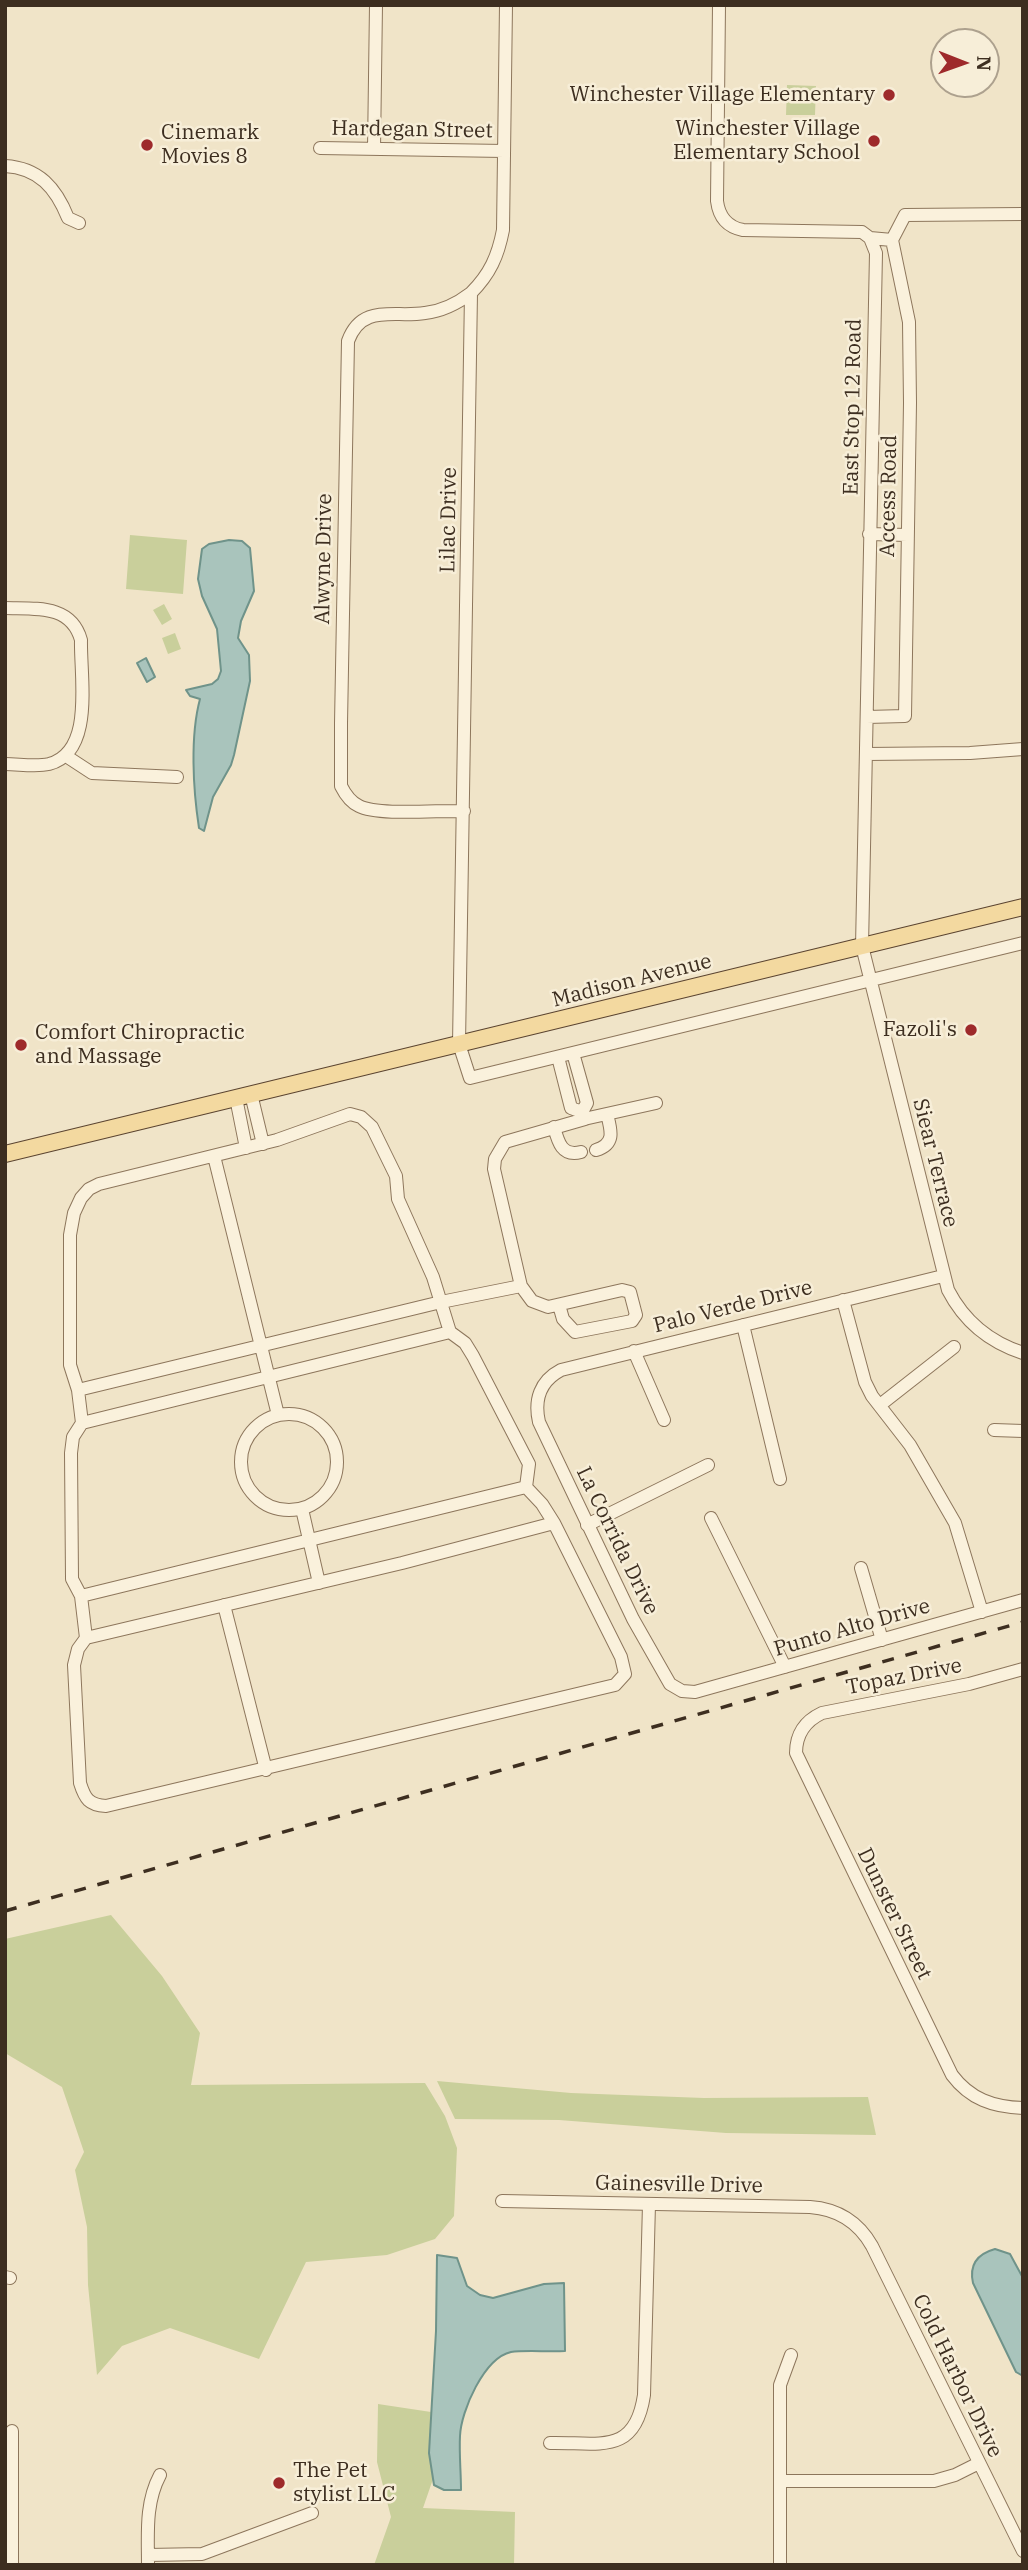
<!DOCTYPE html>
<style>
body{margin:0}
#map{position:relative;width:1028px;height:2570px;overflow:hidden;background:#f0e4c8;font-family:"IBM Plex Serif",serif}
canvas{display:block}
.frame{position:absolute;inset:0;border:7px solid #3d2e20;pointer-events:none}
.north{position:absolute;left:930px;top:28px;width:70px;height:70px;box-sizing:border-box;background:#f7eed8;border:2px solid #ada18e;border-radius:50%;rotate:91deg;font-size:19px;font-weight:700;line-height:28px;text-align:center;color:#3d2e20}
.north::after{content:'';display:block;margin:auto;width:24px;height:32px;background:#9e2a2b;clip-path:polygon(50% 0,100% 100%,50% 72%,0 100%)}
</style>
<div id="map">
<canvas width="1028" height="2570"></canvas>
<div class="frame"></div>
<div class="north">N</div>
</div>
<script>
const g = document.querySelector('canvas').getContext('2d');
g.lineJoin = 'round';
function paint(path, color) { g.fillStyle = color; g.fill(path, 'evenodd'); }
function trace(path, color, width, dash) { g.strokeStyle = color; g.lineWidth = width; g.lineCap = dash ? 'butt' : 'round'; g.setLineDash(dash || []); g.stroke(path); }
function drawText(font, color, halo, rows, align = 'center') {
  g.font = font + ' "IBM Plex Serif",serif'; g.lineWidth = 5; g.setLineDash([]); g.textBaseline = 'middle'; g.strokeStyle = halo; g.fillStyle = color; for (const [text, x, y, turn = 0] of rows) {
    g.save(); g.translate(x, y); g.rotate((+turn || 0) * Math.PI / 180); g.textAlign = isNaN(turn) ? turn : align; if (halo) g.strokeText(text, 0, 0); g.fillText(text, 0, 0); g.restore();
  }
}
paint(new Path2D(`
 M 787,85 L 816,86 L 815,115 L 786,115 Z
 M 130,535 L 187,540 L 183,594 L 126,589 Z
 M 164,604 L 172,619 L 162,625 L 153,610 Z
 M 175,633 L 181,649 L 168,654 L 162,638 Z
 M 111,1915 L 162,1976 L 200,2033 L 191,2085 L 425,2083 L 445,2116 L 457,2148 L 454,2216 L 435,2239 L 387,2255 L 306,2262 L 259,2359 L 170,2328 L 122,2346 L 97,2375 L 88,2285 L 87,2227 L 75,2170 L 84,2152 L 62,2087 L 5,2053 L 5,1939 Z
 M 437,2081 L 571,2093 L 704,2098 L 868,2097 L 876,2135 L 726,2133 L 559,2120 L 455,2119 Z
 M 378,2404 L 431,2412 L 429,2453 L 433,2479 L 423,2508 L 515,2512 L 514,2565 L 374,2565 L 391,2517 L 377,2462 Z`), '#c9cf9b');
const water = new Path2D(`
 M 229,540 L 242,541 L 250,548 L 254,591 L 241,621 L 238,638 L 249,655 L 250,681 L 234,755 L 231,765 L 213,797 L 204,831 L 199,828 C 193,789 190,736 200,699 L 190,696 L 186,690 L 212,684 L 218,679 L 221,671 L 217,629 L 202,596 L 198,579 L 202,549 L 209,544 Z
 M 146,658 L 155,677 L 147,682 L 137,663 Z
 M 995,2249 L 1010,2254 L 1023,2278 L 1023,2376 L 1016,2372 L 973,2283 C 969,2265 977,2254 995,2249 Z
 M 437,2255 L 457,2258 L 467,2286 L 480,2295 L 493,2298 L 544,2284 L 564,2283 L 565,2351 C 549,2352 524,2350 511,2352 C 484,2358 461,2411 460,2436 C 459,2453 461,2472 461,2490 L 444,2490 L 434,2485 L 429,2453 L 436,2331 Z`);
paint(water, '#a9c4bc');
trace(water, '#6f938a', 2);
const minor = new Path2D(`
 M 506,5 L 503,230 C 498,256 490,274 471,293 L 459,1044 L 470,1078 L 1023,943
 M 719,5 L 717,201 C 719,217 727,227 743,230 L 862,232 L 870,238 L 876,253 L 862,946 L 948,1290 C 964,1321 989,1342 1023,1353
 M 320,148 L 504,151
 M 374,149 L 376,5
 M 5,166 C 39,168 56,188 68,218 L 79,223
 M 870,238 L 892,240 L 905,215 L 1023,214
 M 869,534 L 907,535
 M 5,608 C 35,609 71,604 81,640 C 80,677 95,752 49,764 C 36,767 19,764 5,764
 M 867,717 L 905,716 L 910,403 L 909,322 L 892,240
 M 866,754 L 970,753 L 1023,749
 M 66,756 L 92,773 L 177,777
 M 464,811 C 440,810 378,816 359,806 C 350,802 345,794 341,786 L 341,723 L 348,341 C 362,303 394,318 425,313 C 443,311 458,303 471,293
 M 573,1053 L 587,1103 L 582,1112
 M 558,1057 L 571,1108 L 582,1112 L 584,1119 L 656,1103
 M 251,1094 L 263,1144
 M 236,1098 L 246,1148
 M 350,1114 L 361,1117 L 372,1127 L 396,1176 L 398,1199 L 433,1277 L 450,1332 L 465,1343 L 473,1356 L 529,1464 L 526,1487 L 542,1504 L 554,1523 L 621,1657 L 625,1674 L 615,1685 L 106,1806 C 89,1805 85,1799 80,1783 L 74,1665 L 78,1649 L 86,1638 L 81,1596 L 72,1579 L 71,1453 L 73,1437 L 82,1423 L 78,1390 L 70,1365 L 70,1235 L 74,1213 L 81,1198 L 89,1189 L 99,1184 L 277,1140 Z
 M 554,1127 C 558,1142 562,1157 581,1152
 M 596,1150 C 616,1144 611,1130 607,1114
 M 214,1156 L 278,1415
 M 943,1276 L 561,1370 C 540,1381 534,1400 539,1422 L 633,1619 L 670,1684 L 682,1691 L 695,1692 L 1023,1600
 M 521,1286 L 532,1301 L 548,1307 L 622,1290 L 630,1292 L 636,1315 L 632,1321 L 575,1332 L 563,1319 L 559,1305
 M 843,1300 L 865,1382 L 872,1396 L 910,1445 L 955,1523 L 982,1612
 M 743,1325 L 780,1479
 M 634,1351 L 664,1420
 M 78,1390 L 441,1302 L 521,1286 L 494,1169 L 495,1159 L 505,1142 L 585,1119
 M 880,1405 L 954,1347
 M241 1462a48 48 0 1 1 96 0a48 48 0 1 1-96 0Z
 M 82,1423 L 450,1332
 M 994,1430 L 1023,1431
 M 302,1509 L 319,1583
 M 711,1518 L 785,1667
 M 587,1525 L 708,1465
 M 861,1568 L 882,1640
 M 81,1596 L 526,1487
 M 224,1605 L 266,1770
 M 86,1638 L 402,1563 L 554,1523
 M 1023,1669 L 969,1684 L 822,1713 C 805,1721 796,1734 796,1753 L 952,2075 C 970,2099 993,2107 1023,2108
 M 502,2201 L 810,2207 C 838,2209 859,2223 872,2246 L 1023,2551
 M 5,2277 L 10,2278
 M 12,2431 L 12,2565
 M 550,2443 C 599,2442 635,2456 644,2395 L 649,2204
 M 780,2481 L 934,2481 L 955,2475 L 979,2463
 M 148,2555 L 202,2554 L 312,2513
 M 148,2565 C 148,2534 145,2503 160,2475
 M 780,2565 L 780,2385 L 791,2355`);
const major = new Path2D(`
 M 5,1154 L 1023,907`);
trace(minor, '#8d765c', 14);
trace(major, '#5b4430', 18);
trace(minor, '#faf1dc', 12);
trace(major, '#f3d9a0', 16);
trace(new Path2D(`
 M 5,1911 L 1023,1622`), '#3d2e20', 3.5, [12, 12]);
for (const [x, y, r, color] of [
 [889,95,7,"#9e2a2b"],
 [874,141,7,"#9e2a2b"],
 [147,145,7,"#9e2a2b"],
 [971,1030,7,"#9e2a2b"],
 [21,1045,7,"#9e2a2b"],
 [279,2483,7,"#9e2a2b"]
]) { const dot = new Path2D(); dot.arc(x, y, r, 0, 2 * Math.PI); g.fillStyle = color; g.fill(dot); trace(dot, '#f7eed8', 2.5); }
drawText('21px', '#3d2e20', '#f7eed8', [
 ["Winchester Village Elementary",875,95],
 ["Winchester Village",860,129],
 ["Elementary School",860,153],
 ["Cinemark",161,133,"left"],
 ["Movies 8",161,157,"left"],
 ["Fazoli's",957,1030],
 ["Comfort Chiropractic",35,1033,"left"],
 ["and Massage",35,1057,"left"],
 ["The Pet",293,2471,"left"],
 ["stylist LLC",293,2495,"left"]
], 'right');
drawText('21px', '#3d2e20', '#f7eed8', [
 ["Hardegan Street",412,130,1],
 ["East Stop 12 Road",853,407,-89],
 ["Access Road",889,496,-89],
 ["Lilac Drive",449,520,-89],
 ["Alwyne Drive",324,559,-89],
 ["Madison Avenue",632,981,-14],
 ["Siear Terrace",935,1163,76],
 ["Palo Verde Drive",733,1307,-14],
 ["La Corrida Drive",617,1541,64],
 ["Punto Alto Drive",852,1628,-16],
 ["Topaz Drive",904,1677,-11],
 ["Dunster Street",894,1914,64],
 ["Gainesville Drive",679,2185,1],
 ["Cold Harbor Drive",957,2376,64]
]);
</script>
